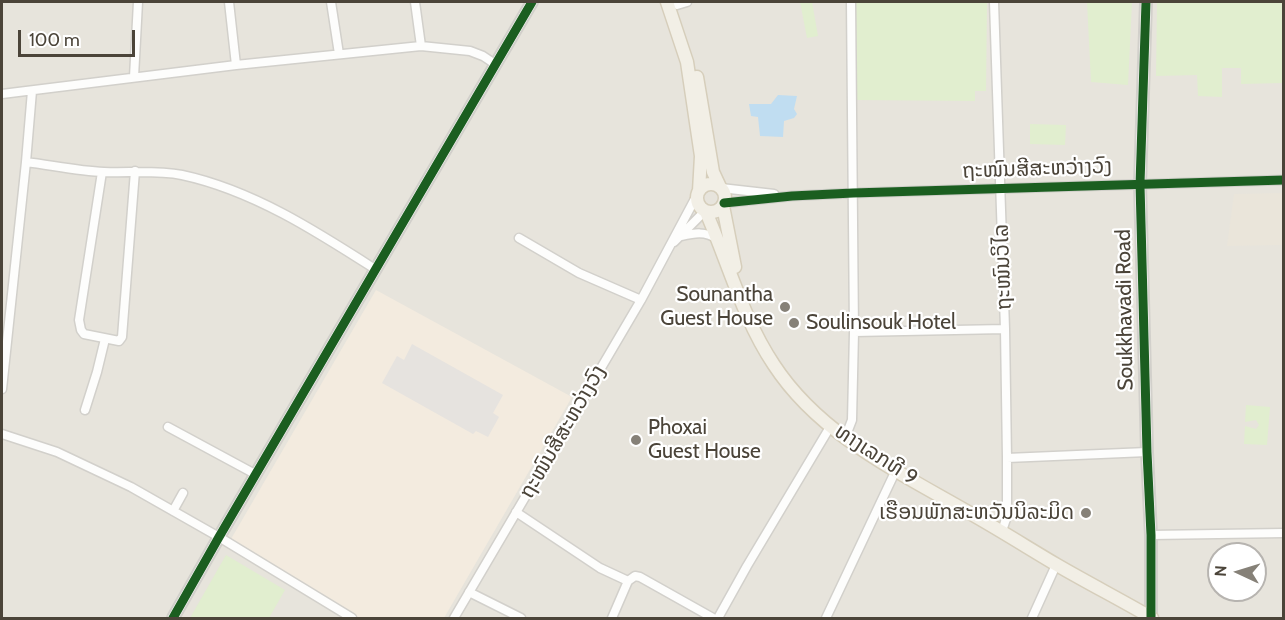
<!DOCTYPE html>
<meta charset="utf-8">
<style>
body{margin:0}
#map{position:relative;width:1285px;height:620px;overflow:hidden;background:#f4f2ee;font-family:Cabin,sans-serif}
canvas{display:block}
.frame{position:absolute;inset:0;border:3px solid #4b4439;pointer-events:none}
.north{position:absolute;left:1207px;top:542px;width:60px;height:60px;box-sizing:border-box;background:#fff;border:2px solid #b7b4b0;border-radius:50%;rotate:274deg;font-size:16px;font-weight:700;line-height:24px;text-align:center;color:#4b4439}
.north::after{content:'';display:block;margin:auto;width:21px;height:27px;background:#868178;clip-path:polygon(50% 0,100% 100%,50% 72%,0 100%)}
.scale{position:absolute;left:18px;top:30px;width:117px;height:27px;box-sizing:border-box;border:3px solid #4b4439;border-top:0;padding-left:8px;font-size:18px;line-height:21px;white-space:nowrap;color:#4b4439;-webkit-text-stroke:4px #fff;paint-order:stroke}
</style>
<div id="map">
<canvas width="1285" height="620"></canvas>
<div class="frame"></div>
<div class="north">N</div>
<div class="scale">100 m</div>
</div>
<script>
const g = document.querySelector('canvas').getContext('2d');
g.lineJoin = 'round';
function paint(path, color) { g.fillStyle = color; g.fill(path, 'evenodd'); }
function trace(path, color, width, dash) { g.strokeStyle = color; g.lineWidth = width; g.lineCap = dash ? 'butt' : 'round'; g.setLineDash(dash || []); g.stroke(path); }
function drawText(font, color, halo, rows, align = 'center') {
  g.font = font + ' Cabin,"Noto Sans Lao",sans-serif'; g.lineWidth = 4.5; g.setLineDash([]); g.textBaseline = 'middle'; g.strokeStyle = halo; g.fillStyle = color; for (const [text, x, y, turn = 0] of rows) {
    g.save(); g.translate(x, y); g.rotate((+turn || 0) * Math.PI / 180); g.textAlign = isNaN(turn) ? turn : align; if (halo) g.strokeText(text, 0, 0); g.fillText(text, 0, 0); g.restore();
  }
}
paint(new Path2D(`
 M 2,2 L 1283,2 L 1283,618 L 2,618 ZM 1219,554 L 1255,554 L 1255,590 L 1219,590 Z`), '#e7e4dc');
paint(new Path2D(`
 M 376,290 L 572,397 L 444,618 L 359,618 L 231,539 Z`), '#f3ebdf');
paint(new Path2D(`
 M 1283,193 L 1283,245 L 1227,246 L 1234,194 Z`), '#eae5da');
paint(new Path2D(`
 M 800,2 L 812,2 L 818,36 L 807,38 Z
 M 855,2 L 987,2 L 986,91 L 975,91 L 975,101 L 855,100 Z
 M 1087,2 L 1132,2 L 1128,85 L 1091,82 Z
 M 1157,2 L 1283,2 L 1283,83 L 1241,84 L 1241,68 L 1222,68 L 1222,97 L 1198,96 L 1197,75 L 1156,76 Z
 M 1030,124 L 1066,125 L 1065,145 L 1030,144 Z
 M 1246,405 L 1270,407 L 1267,445 L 1244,444 L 1245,426 L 1256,429 L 1259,425 L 1256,420 L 1245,422 Z
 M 226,555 L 285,590 L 269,618 L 190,618 Z`), '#e1eecf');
paint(new Path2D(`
 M 412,344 L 503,395 L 493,413 L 499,417 L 488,437 L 476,431 L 473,434 L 382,383 L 397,356 L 404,360 Z`), '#e6e3df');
paint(new Path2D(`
 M 778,95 L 797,96 L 794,109 L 797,114 L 794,118 L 784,121 L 783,137 L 760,136 L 758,117 L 751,116 L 749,104 L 771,104 Z`), '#c0ddf1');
const minor = new Path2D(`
 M 229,2 L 236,65
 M 331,2 L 339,54
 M 415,2 L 421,46
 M 994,2 L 1005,329 L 1007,458 L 1007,516 L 1002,531
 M 677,5 L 687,2
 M 134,77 L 138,2
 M 2,94 L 236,65 L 421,46 L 470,51 L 483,56 L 495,64
 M 26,162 C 51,165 78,171 104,172 C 130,173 156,170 182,175 C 252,190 316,231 375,269
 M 102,172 L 79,320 L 81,330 L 84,334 L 119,341 L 122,337 L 135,171
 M 721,188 L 774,194
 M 724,203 L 792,196 L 853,193 L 1284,180
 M 681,236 C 695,233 705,231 717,239
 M 519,238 L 579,273 L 641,300
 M 674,242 L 705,211
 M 854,332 L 1005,329
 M 2,389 L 26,162 L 32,91
 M 85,410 L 97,372 L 105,339
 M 168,427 L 255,474
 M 2,434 L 57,452 L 131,487 L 219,537 L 352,618
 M 845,438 L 852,420 L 854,332 L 851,2
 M 1007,458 L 1147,452
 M 173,511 L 183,493
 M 516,512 L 600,568 L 628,581 L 635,576 L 640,577 L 713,618
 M 1151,535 L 1284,533
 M 469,592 L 521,618
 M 454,618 L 641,300 L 697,195
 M 612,618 L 628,581
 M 718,618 L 747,566 L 830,427
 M 826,618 L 896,470
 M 1032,618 L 1056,565`);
const tertiary = new Path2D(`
 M 1146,2 L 1140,184 L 1147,452 L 1151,535 L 1151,618
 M 173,618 L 219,537 L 532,2`);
const primary = new Path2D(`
 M 667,2 L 687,62 L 701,156 L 699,191
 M 697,77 L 713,172 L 720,187
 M697 198a14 14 0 1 1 28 0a14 14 0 1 1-28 0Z
 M 723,206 L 735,267
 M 706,212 C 728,262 743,319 774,365 C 821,437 903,474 975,516 C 1003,532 1030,549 1057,565 C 1088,583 1121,600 1152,618`);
trace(minor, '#d2d0cb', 11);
trace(tertiary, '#d2d0cb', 14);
trace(primary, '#d6cebb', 15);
trace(minor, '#fdfdfc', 8);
trace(tertiary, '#fdfdfc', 10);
trace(primary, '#f2efe6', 12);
trace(new Path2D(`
 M 1146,2 L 1140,184 L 1147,452 L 1151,535 L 1151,618
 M 724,203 L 792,196 L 853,193 L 1284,180
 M 173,618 L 219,537 L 532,2`), '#1b5e20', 9);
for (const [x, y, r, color] of [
 [785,307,6,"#868178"],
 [794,323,6,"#868178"],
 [636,440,6,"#868178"],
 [1086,513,6,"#868178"]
]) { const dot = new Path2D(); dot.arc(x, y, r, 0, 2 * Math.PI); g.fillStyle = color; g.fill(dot); trace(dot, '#fff', 2); }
drawText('21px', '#4b4439', '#fff', [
 ["ຖະໜົນສີສະຫວ່າງວົງ",1037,169,-2],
 ["ຖະໜົນວິໄລ",1003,267,-92],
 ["Soukkhavadi Road",1125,310,-91],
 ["ຖະໜົນສີສະຫວ່າງວົງ",563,432,-60],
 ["ທາງເລກທີ 9",876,455,33]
]);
drawText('21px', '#4b4439', '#fff', [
 ["Sounantha",773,295],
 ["Guest House",773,319],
 ["Soulinsouk Hotel",806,323,"left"],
 ["Phoxai",648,428,"left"],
 ["Guest House",648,452,"left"],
 ["ເຮືອນພັກສະຫວັນນິລະມິດ",1074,513]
], 'right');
</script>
